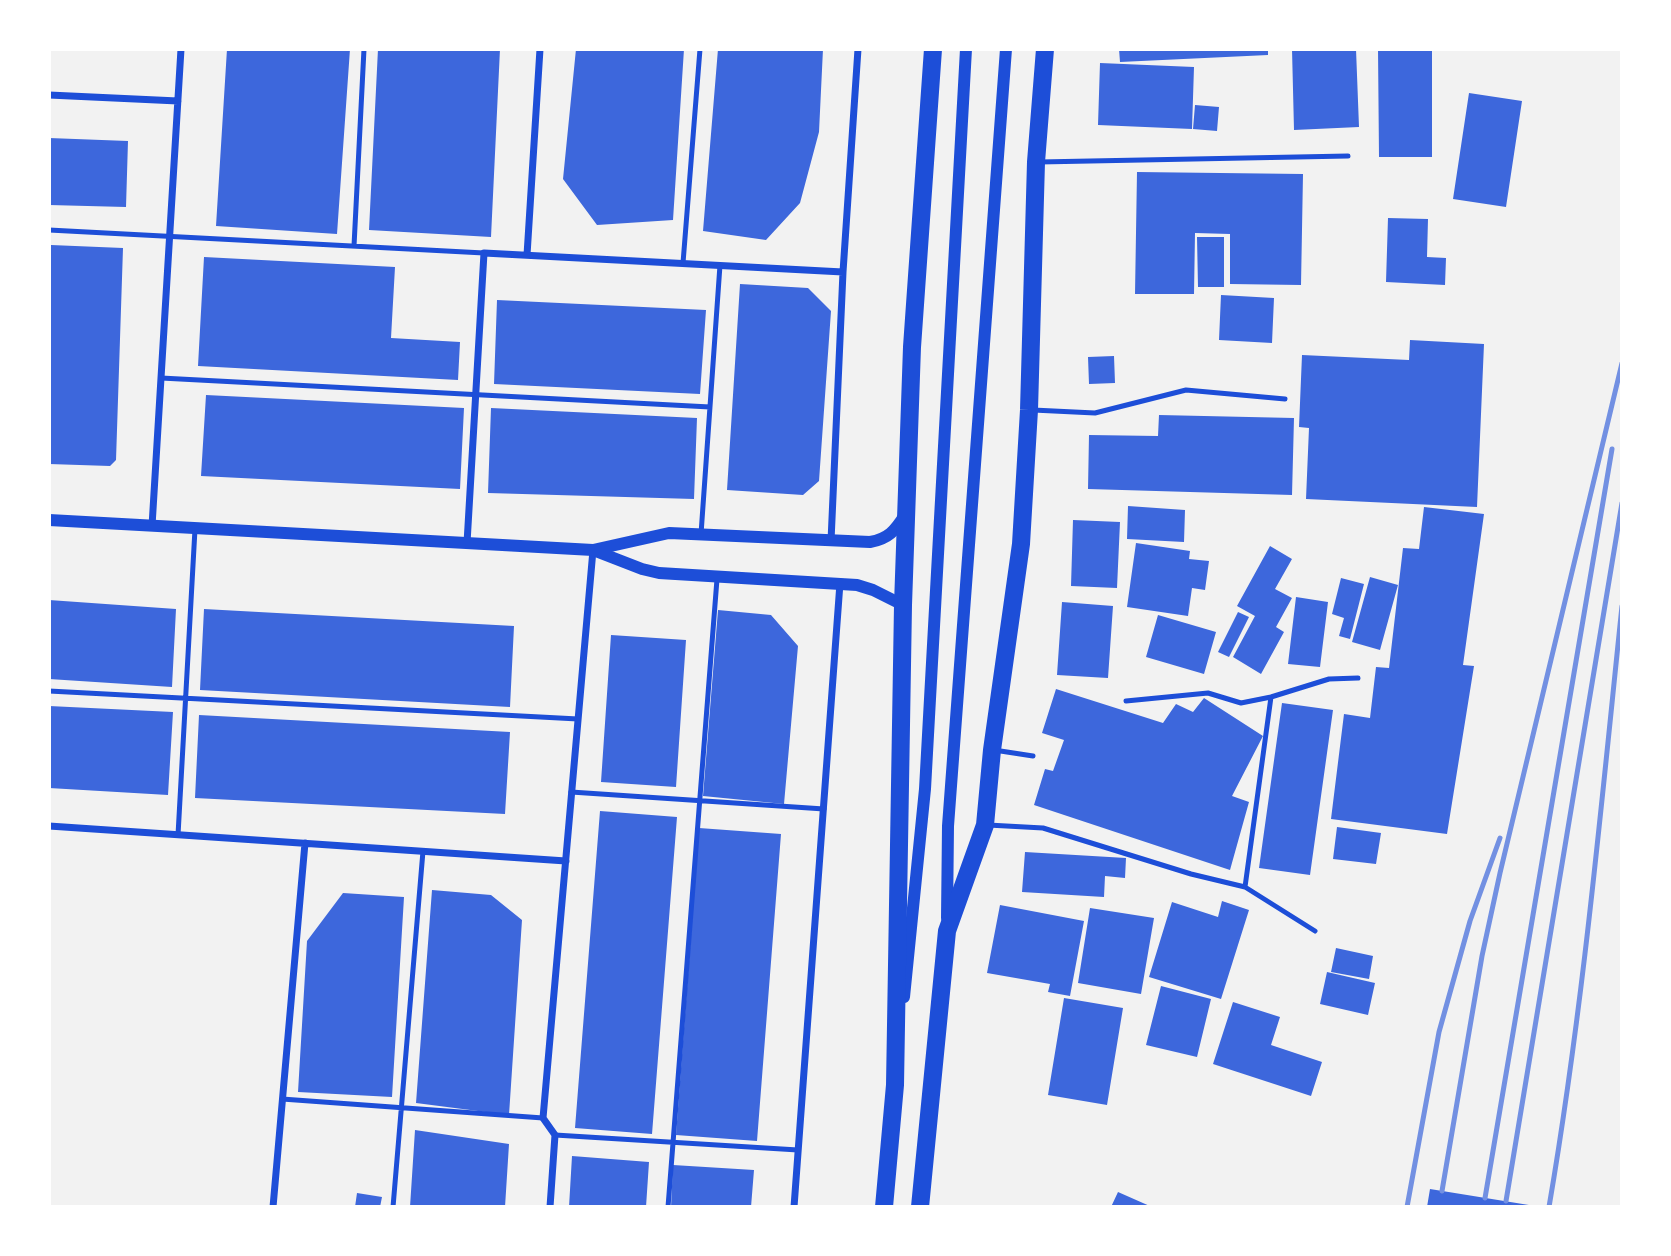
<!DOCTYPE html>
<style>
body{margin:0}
#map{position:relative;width:1671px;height:1256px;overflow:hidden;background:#f2f2f2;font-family:Raleway,sans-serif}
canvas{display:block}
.frame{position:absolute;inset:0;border:51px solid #fff;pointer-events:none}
</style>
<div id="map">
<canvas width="1671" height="1256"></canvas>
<div class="frame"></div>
</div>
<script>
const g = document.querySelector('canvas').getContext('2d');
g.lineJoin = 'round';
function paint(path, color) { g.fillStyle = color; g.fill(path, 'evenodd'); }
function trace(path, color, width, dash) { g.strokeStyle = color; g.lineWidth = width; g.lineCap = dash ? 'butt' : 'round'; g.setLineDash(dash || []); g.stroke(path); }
paint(new Path2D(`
 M 227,49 L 350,49 L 337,234 L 216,226 Z
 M 378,49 L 500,49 L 491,237 L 369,230 Z
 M 576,49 L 684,49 L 673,220 L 597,225 L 563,179 Z
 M 718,49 L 823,49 L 819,132 L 800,203 L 766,240 L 703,231 Z
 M 1119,49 L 1268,49 L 1268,55 L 1120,62 Z
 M 1292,49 L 1356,49 L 1359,127 L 1294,130 Z
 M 1378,49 L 1432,49 L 1432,157 L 1379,157 Z
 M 1100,63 L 1194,67 L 1192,129 L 1098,125 Z
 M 1469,93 L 1522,101 L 1506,207 L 1453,199 Z
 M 1195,105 L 1219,107 L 1217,131 L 1193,129 Z
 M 49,138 L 128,141 L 126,207 L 49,205 Z
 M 1137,172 L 1303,174 L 1301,285 L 1230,284 L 1230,234 L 1195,233 L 1194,294 L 1135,294 Z
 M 1388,218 L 1428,219 L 1427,257 L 1446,258 L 1445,285 L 1386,282 Z
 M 1197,237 L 1224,237 L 1224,287 L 1198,287 Z
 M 51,245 L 123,248 L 116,460 L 110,466 L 49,464 Z
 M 204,257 L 395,267 L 391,338 L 460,342 L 458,380 L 198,366 Z
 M 740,284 L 808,288 L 831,311 L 819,481 L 803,495 L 727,490 Z
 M 1221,295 L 1274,298 L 1272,343 L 1219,340 Z
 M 497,300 L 706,310 L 700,394 L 494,384 Z
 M 1410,340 L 1484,344 L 1477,507 L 1306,499 L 1309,428 L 1299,427 L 1302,355 L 1409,360 Z
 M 1114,356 L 1115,383 L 1089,384 L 1088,357 Z
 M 206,395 L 464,408 L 460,489 L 201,476 Z
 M 491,408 L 697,418 L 694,499 L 488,493 Z
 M 1159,415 L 1294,418 L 1292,495 L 1088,489 L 1089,435 L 1158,436 Z
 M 1128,506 L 1185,510 L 1184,542 L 1127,539 Z
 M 1424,507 L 1484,514 L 1463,665 L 1474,666 L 1447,834 L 1331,819 L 1344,714 L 1370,718 L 1376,667 L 1389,668 L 1403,548 L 1419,549 Z
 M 1073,520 L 1120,522 L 1117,588 L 1071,586 Z
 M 1136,543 L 1190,551 L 1189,559 L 1209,561 L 1205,590 L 1192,588 L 1188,616 L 1127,607 Z
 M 1270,546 L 1292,559 L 1275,589 L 1292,598 L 1276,627 L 1284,632 L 1261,674 L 1233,657 L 1255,616 L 1237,606 Z
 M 1370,577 L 1398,585 L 1380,650 L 1352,642 Z
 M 1341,578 L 1364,584 L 1350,639 L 1339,636 L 1344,618 L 1332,614 Z
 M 1296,597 L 1328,602 L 1320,667 L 1288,664 Z
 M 49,600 L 176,609 L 172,687 L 49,679 Z
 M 1062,602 L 1113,606 L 1108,678 L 1057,675 Z
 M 204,609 L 514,626 L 510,707 L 200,690 Z
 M 718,610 L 771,615 L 798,646 L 784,804 L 703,796 Z
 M 1238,612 L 1249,617 L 1229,657 L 1218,652 Z
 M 1158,615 L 1216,632 L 1204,674 L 1146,657 Z
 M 611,635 L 686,640 L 676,787 L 601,782 Z
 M 1056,689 L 1163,723 L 1176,704 L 1193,712 L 1204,698 L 1263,736 L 1232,796 L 1249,802 L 1230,870 L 1034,805 L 1045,769 L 1053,771 L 1064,740 L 1042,733 Z
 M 1282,703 L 1333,710 L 1310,875 L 1259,868 Z
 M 49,706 L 173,712 L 168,795 L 49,788 Z
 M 199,715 L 510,732 L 505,814 L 195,798 Z
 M 600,811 L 677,817 L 652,1134 L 575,1128 Z
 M 1337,827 L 1381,833 L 1376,864 L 1333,859 Z
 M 699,828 L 781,834 L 757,1141 L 676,1135 Z
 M 1025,852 L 1126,858 L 1125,878 L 1105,876 L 1104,897 L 1022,892 Z
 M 432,890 L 491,895 L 522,920 L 509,1115 L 416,1103 Z
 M 343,893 L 404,897 L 392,1097 L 298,1092 L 307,941 Z
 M 1222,901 L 1249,910 L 1221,999 L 1149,977 L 1172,902 L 1218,917 Z
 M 1000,905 L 1084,921 L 1070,996 L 1048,992 L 1050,984 L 987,973 Z
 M 1090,908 L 1154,918 L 1141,994 L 1078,983 Z
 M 1336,948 L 1373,956 L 1369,979 L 1331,972 Z
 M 1327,972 L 1375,983 L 1368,1015 L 1320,1004 Z
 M 1161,986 L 1211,999 L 1197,1057 L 1146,1045 Z
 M 1064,998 L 1123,1008 L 1107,1105 L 1048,1095 Z
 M 1233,1002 L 1280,1017 L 1271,1045 L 1322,1062 L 1311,1096 L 1213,1064 Z
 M 415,1130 L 509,1144 L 505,1207 L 410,1207 Z
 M 572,1156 L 649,1162 L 646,1207 L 569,1207 Z
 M 673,1165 L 754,1170 L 751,1207 L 671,1207 Z
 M 1430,1189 L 1535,1206 L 1535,1207 L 1427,1207 Z
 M 1118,1192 L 1152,1207 L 1111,1207 Z
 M 357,1193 L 382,1197 L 380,1207 L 355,1207 Z`), '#3d67dc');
trace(new Path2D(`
 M 1039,162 L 1348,156
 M 49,230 L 484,253
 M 354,246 L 364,49
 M 683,263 L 700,49
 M 161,378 L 710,407
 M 1033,410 L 1095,413 L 1186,390 L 1285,399
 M 701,534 L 720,265
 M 49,691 L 578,719
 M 1126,701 L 1208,693 L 1241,703 L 1271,697 L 1329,679 L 1358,678
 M 994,750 L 1033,756
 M 571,792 L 824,809
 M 988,825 L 1043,828 L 1191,874 L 1245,887 L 1315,931
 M 178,835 L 195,529
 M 1245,887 L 1271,697
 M 282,1099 L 543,1118
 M 555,1135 L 798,1150
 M 393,1207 L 423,851
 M 668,1207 L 717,579`), '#1d4ed8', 5);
trace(new Path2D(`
 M 49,95 L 178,101
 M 527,255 L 540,49
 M 152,526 L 181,49
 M 831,541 L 843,272 L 858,49
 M 467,543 L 484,253 L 843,272
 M 49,826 L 566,861
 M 273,1207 L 305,843
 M 550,1207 L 555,1135 L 543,1118 L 593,550
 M 794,1207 L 840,583`), '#1d4ed8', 7);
trace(new Path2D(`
 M 49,520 L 593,550 L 669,533 L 870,542 C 888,539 895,531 905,515
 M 593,550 L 642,569 L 659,573 L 857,585 L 873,590 L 903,605
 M 947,918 L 948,826 L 1006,49
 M 904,997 L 925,789 L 966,49`), '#1d4ed8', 12);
trace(new Path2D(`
 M 884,1207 L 895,1085 L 903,605 L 912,347 L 933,49
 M 920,1207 L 947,931 L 985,825 L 992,750 L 1021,544 L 1029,410 L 1036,162 L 1045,49`), '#1d4ed8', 18);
trace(new Path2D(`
 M 1442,1191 L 1482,956 L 1500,873 L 1622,363
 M 1485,1198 L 1612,449
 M 1506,1201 L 1622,503
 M 1407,1207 L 1439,1032 L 1470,921 L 1500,838
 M 1549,1207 C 1583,1008 1601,807 1622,606`), '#7290e2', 5);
</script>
